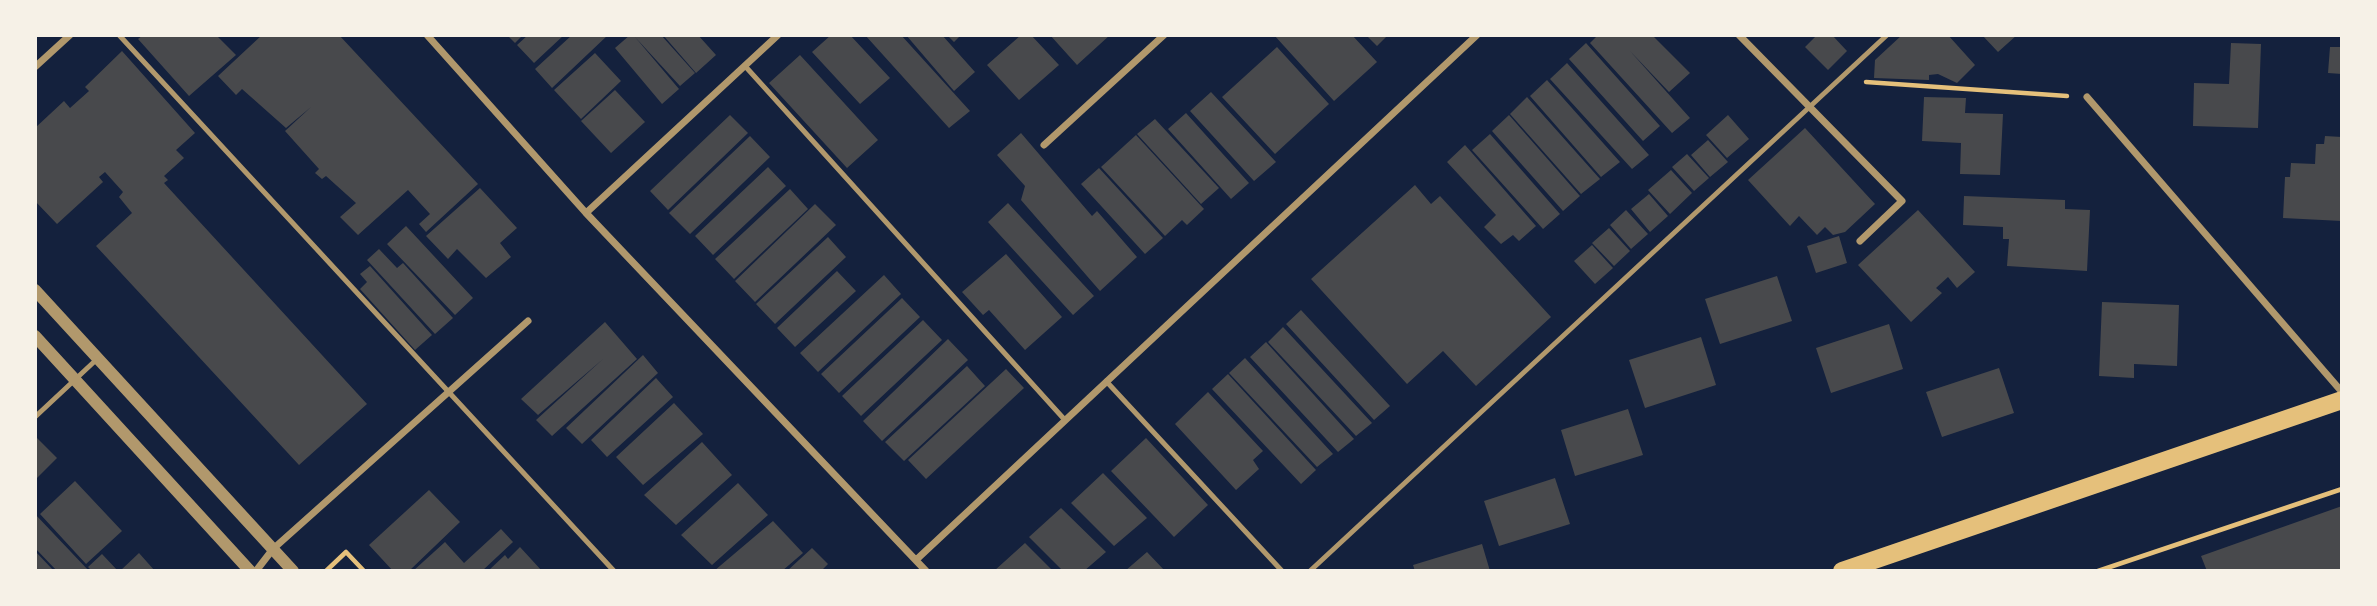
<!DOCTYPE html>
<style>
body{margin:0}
#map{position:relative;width:2377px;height:606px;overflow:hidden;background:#14213d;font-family:"Alegreya Sans",sans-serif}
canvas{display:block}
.frame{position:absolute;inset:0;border:37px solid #f6f1e7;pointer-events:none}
</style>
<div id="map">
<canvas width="2377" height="606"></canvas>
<div class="frame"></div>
</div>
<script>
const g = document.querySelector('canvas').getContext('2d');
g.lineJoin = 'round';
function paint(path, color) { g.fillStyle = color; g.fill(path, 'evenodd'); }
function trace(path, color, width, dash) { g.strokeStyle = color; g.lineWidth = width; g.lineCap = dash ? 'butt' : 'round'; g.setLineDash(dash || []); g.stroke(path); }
paint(new Path2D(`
 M 143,35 L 216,35 L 236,55 L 189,96 L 138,39 Z
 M 262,35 L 339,35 L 478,184 L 426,232 L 419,224 L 430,214 L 408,190 L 358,235 L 340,217 L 356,203 L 326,176 L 322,179 L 315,173 L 319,169 L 285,131 L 311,107 L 286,128 L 242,89 L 236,95 L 218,76 Z
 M 507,35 L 523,35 L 515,43 Z
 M 528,35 L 564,35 L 534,63 L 517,45 Z
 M 572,35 L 608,35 L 552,88 L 535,69 Z
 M 630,35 L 661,35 L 695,73 L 680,86 L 635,37 L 679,89 L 662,104 L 615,48 Z
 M 663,35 L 698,35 L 716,55 L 696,73 Z
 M 831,35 L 850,35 L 890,78 L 860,104 L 812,52 Z
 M 865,35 L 901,35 L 970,111 L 949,128 Z
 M 906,35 L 942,35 L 975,72 L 954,91 Z
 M 947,35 L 961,35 L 954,42 Z
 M 1021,35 L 1031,35 L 1059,65 L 1019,100 L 987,65 Z
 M 1050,35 L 1110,35 L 1077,65 Z
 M 1274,35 L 1352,35 L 1377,62 L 1334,101 Z
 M 1366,35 L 1388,35 L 1377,46 Z
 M 1598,35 L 1652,35 L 1690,73 L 1669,92 L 1630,51 L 1690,118 L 1672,133 L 1590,43 Z
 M 1817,35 L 1832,35 L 1847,51 L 1828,70 L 1805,47 Z
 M 1902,35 L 1948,35 L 1975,65 L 1957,83 L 1938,74 L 1929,75 L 1929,80 L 1874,78 L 1875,60 Z
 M 1982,35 L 2017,35 L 1998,52 Z
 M 1586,43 L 1660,126 L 1643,141 L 1569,59 Z
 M 2231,43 L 2261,44 L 2258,128 L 2193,126 L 2194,83 L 2229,84 Z
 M 1277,47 L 1329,104 L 1275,154 L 1222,97 Z
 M 2330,47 L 2342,47 L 2342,74 L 2328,73 Z
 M 122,51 L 195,133 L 176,150 L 184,158 L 164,176 L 168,180 L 164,183 L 367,404 L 299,465 L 96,246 L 132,213 L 119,197 L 123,192 L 105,172 L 99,177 L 103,182 L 57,224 L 35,201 L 35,128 L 64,101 L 70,108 L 89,91 L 85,87 Z
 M 595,53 L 621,81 L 581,119 L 554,90 Z
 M 800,55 L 878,140 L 847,168 L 769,83 Z
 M 1567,63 L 1649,155 L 1632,169 L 1550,79 Z
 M 1547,80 L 1620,162 L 1601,177 L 1530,96 Z
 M 615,90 L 645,122 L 611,153 L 581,121 Z
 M 1211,92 L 1276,162 L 1254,181 L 1190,111 Z
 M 1527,97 L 1600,179 L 1581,194 L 1510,114 Z
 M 1924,97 L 1966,98 L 1965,113 L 2003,114 L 2000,175 L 1960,174 L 1961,143 L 1922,141 Z
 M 1186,113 L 1249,183 L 1231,199 L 1168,129 Z
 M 730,115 L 748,133 L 668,210 L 650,191 Z
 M 1509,115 L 1580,196 L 1563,211 L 1492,131 Z
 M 1728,115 L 1749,139 L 1727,158 L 1706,135 Z
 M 1155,119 L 1219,188 L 1201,204 L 1137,134 Z
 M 1805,128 L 1875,204 L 1845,232 L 1833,235 L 1825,227 L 1817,235 L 1799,216 L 1790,226 L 1748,180 Z
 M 1021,133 L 1092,216 L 1097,211 L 1137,257 L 1100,291 L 1021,200 L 1025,186 L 997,155 Z
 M 1490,134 L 1560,214 L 1543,229 L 1472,150 Z
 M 1136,135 L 1204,209 L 1187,225 L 1182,220 L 1165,236 L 1101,167 Z
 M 750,136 L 770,157 L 690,234 L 669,213 Z
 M 2325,136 L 2342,137 L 2342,221 L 2283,218 L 2285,177 L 2290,177 L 2291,163 L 2315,164 L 2316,144 L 2324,144 Z
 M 1708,140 L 1728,162 L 1710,177 L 1691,155 Z
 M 1465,145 L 1536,226 L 1519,241 L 1513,235 L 1501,244 L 1484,227 L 1496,215 L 1447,162 Z
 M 1687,154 L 1709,178 L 1694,191 L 1672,167 Z
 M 768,167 L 786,186 L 713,255 L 695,236 Z
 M 1099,168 L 1163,238 L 1145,254 L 1081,184 Z
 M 1671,170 L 1692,193 L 1670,214 L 1648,190 Z
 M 1415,185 L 1431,204 L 1440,196 L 1551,317 L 1476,386 L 1443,351 L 1407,384 L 1311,279 Z
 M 480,188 L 517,228 L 500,243 L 511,257 L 486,278 L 457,249 L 448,259 L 426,236 Z
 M 790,189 L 808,209 L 734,279 L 715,259 Z
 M 1649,194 L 1668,216 L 1650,232 L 1631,209 Z
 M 1964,196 L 2065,200 L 2065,209 L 2090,210 L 2087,271 L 2007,266 L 2009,239 L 2003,239 L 2003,227 L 1963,225 Z
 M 1008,203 L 1094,296 L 1073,315 L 988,222 Z
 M 815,204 L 836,225 L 755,302 L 735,281 Z
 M 1626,210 L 1648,234 L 1631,249 L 1610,225 Z
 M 1918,210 L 1975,272 L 1957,288 L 1948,277 L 1936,288 L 1942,293 L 1911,322 L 1858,265 Z
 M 406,226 L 473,298 L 455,315 L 387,244 Z
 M 1609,228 L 1630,251 L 1614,266 L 1592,243 Z
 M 1839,236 L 1847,263 L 1816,273 L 1807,246 Z
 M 828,237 L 846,257 L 775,324 L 756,304 Z
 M 1592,245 L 1613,268 L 1595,284 L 1574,261 Z
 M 379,249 L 397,268 L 403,263 L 453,318 L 435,334 L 367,260 Z
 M 1006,254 L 1062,317 L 1025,350 L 989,310 L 983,315 L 962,292 Z
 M 370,266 L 432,335 L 415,350 L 360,289 L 367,282 L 360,274 Z
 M 837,271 L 856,291 L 795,347 L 777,328 Z
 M 884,275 L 901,294 L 818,372 L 800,353 Z
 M 1777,276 L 1792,321 L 1720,344 L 1705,299 Z
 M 902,298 L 920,317 L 839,393 L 821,374 Z
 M 2102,302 L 2179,305 L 2177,366 L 2134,364 L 2134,378 L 2099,376 Z
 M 1301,310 L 1390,406 L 1374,420 L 1286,324 Z
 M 923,320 L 942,340 L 861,416 L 842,396 Z
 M 605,322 L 637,359 L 552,436 L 536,420 L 603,359 L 538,415 L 521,399 Z
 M 1889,324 L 1903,369 L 1831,393 L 1816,348 Z
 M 1283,327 L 1372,423 L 1356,436 L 1268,342 Z
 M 1701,337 L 1716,385 L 1645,408 L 1629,360 Z
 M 948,339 L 968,360 L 882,441 L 863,421 Z
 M 1266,342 L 1354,439 L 1338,452 L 1250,357 Z
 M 643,355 L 658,373 L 582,444 L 566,428 Z
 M 1245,358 L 1333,454 L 1317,467 L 1229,373 Z
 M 967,366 L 985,386 L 904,461 L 885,442 Z
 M 1999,368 L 2014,413 L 1942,437 L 1926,392 Z
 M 1006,369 L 1024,388 L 926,479 L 908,460 Z
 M 1228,374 L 1316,470 L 1301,484 L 1212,389 Z
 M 656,378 L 673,397 L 607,457 L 591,440 Z
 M 1208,392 L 1263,451 L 1253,460 L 1259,469 L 1236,490 L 1175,424 Z
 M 674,403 L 703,434 L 643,485 L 616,457 Z
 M 1628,409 L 1643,455 L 1575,476 L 1561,430 Z
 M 35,436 L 57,458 L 35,480 Z
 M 1146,438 L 1208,505 L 1174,537 L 1111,471 Z
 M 702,442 L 732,475 L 676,525 L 644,495 Z
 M 1103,473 L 1147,518 L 1114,546 L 1071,503 Z
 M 1555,478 L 1570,524 L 1499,546 L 1484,501 Z
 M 75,481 L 122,531 L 86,564 L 40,514 Z
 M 738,483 L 768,515 L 712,565 L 681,535 Z
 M 429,490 L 460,522 L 409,571 L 393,571 L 369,545 Z
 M 2342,506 L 2342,571 L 2207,571 L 2201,556 Z
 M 1061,508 L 1106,552 L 1084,571 L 1063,571 L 1029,537 Z
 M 35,514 L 89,571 L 57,571 L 35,548 Z
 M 773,521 L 803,553 L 782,571 L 714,571 Z
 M 501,529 L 513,542 L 482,571 L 413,571 L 445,542 L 464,563 Z
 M 1025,543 L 1053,571 L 994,571 Z
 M 1482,544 L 1490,571 L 1415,571 L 1413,565 Z
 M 520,547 L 542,571 L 488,571 L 505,555 L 508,559 Z
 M 812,548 L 828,564 L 821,571 L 787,571 Z
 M 35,551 L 54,571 L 35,571 Z
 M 1147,552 L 1165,571 L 1125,571 Z
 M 139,553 L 155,571 L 120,571 Z
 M 102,554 L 118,571 L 92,571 L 88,567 Z`), '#48494c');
trace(new Path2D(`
 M 1866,82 L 2067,96
 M 326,571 L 346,552 L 364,571
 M 2098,571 L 2342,489`), '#e5c07b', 4.5);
trace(new Path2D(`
 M 119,35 L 614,571
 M 745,66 L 1064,419
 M 1106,381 L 1282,571
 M 35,417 L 96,360
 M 1310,571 L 1887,35`), '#b1986c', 5);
trace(new Path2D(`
 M 427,35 L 586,213 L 926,571
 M 1739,35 L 1902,201 L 1860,241
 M 35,67 L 70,35
 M 2087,97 L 2342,392
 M 1044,145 L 1164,35
 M 586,213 L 778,35
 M 916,560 L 1477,35
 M 256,571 L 273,549 L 528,321`), '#b1986c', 7);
trace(new Path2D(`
 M 35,290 L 293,571
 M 35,336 L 250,571`), '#b1986c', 12);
trace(new Path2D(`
 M 1842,571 L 2342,400`), '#e5c07b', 18);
</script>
